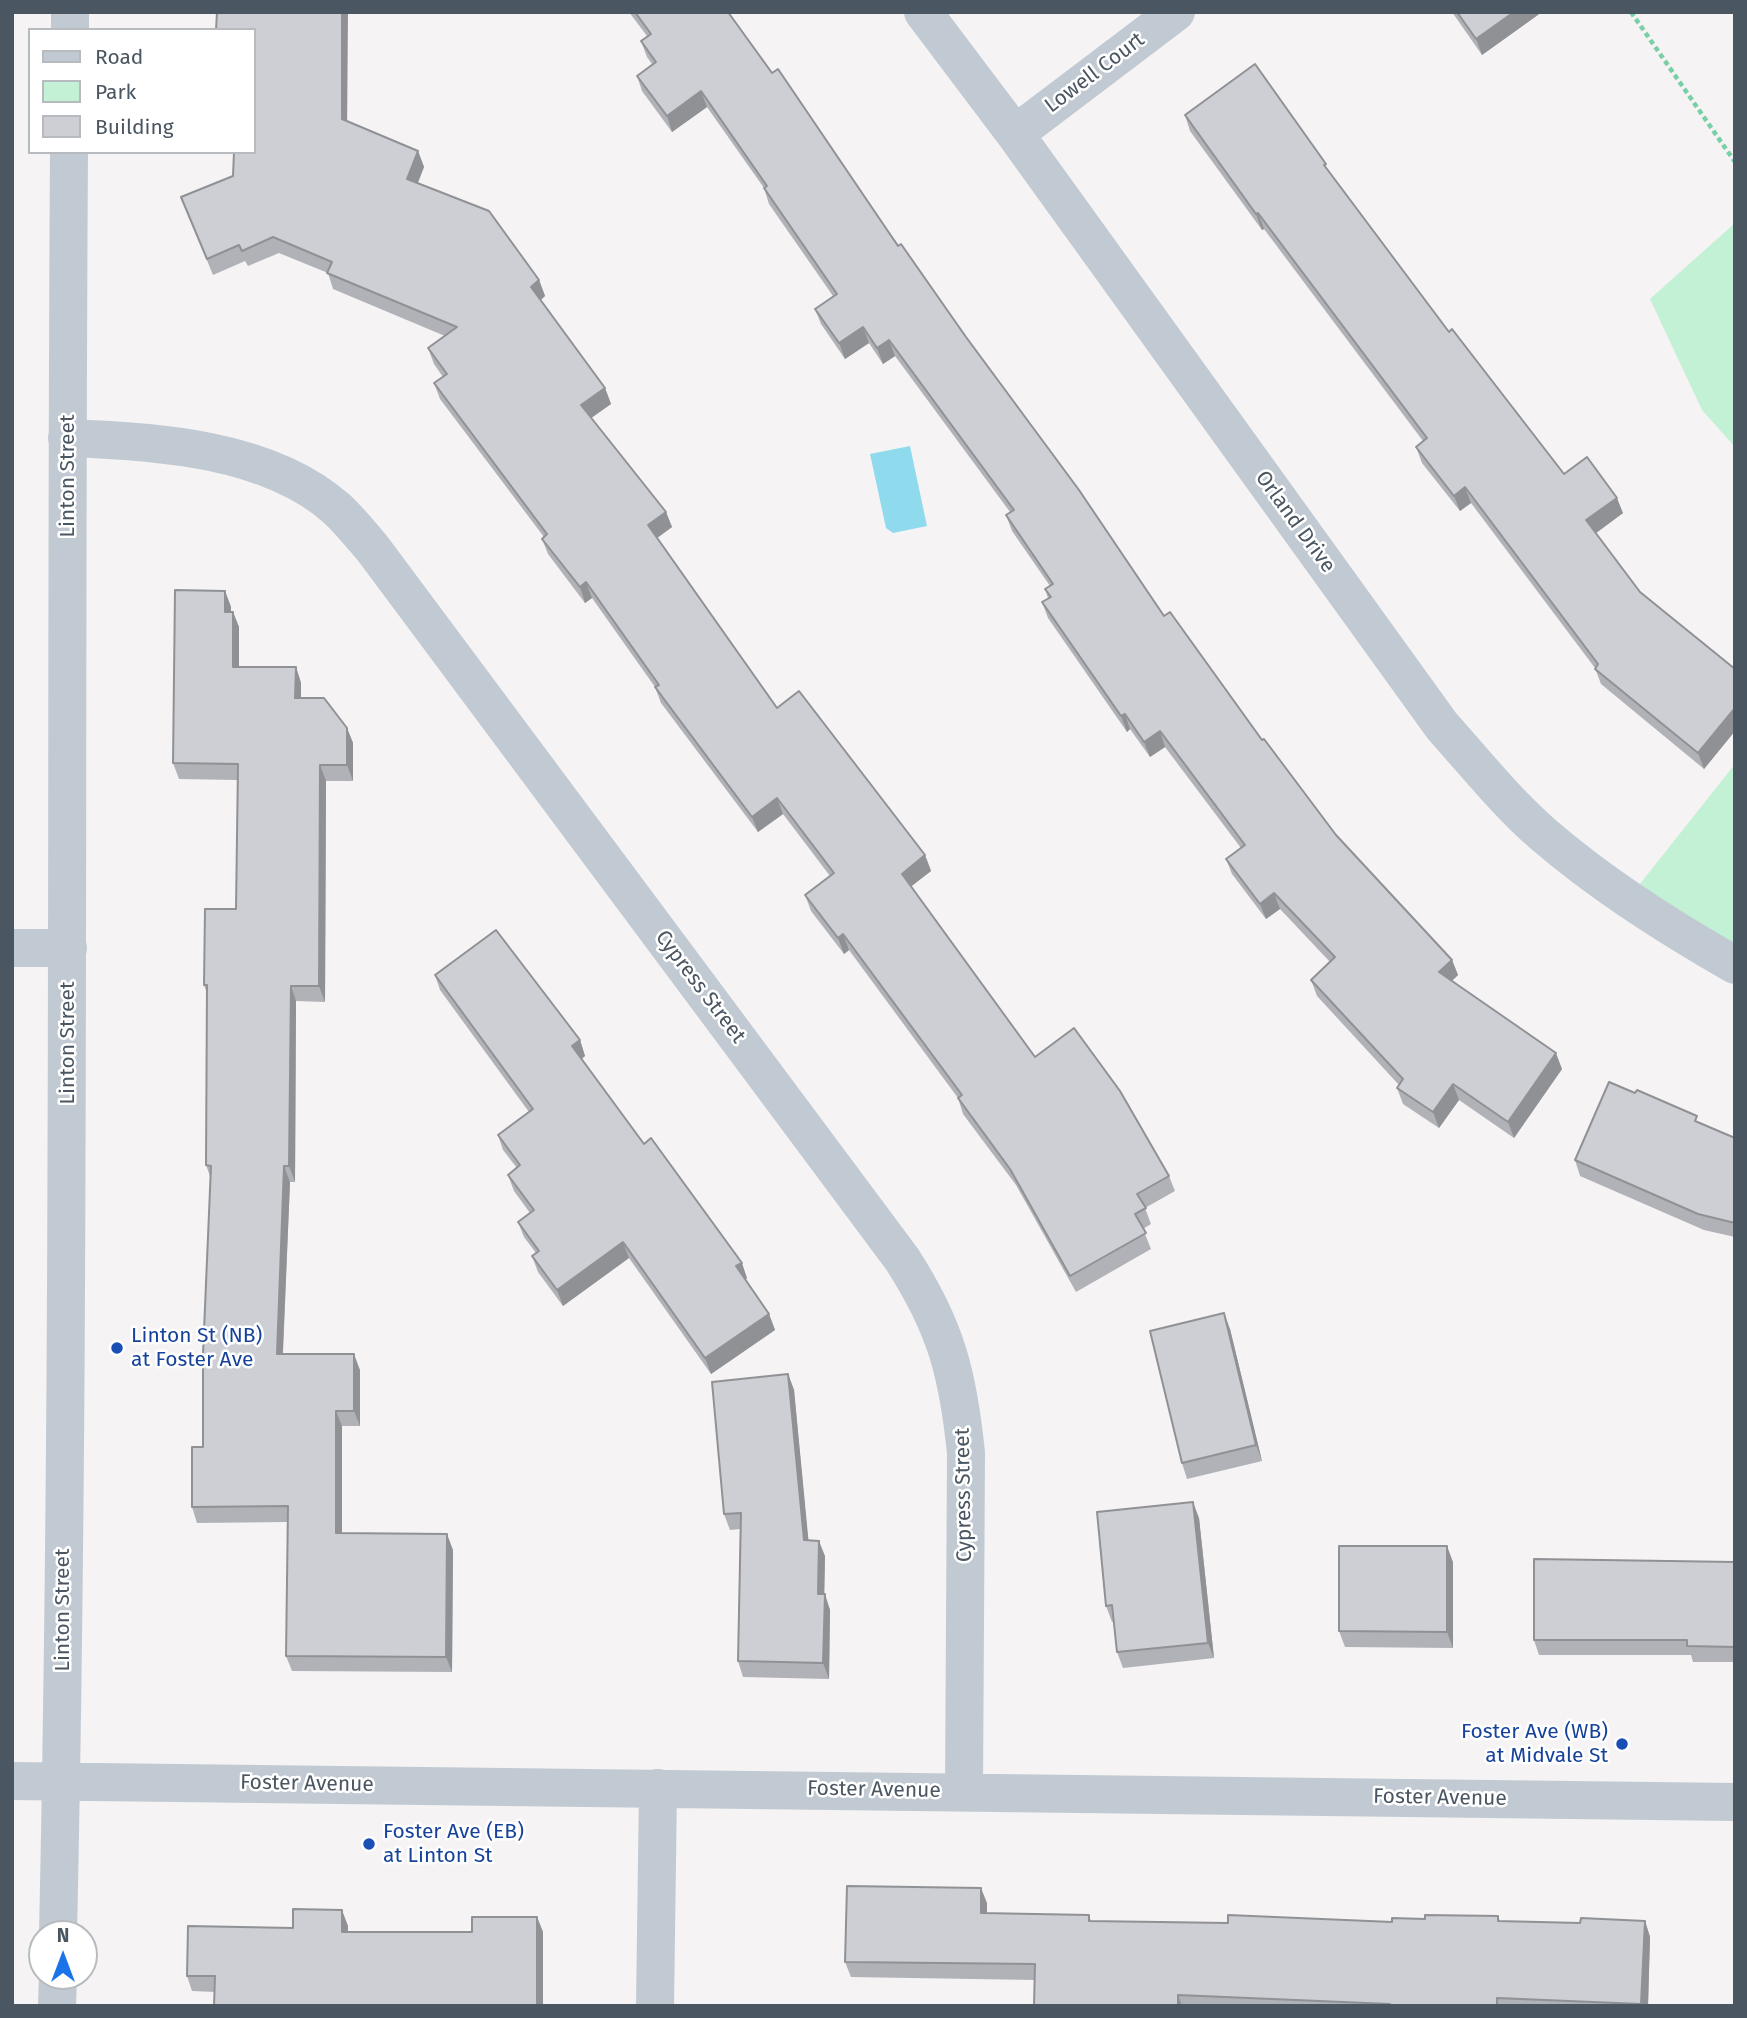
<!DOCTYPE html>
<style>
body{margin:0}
#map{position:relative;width:1747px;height:2018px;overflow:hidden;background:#f5f3f3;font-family:"Fira Sans",sans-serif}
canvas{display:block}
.frame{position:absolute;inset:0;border:14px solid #4a5661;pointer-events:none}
.legend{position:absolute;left:28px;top:28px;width:228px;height:126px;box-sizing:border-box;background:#fff;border:2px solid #b7bbc0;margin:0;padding:9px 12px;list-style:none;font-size:21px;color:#4a5661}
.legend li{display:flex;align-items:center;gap:14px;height:35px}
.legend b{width:35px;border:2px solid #b7bbc0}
.north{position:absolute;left:28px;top:1920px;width:70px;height:70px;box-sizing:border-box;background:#fff;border:2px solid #b7bbc0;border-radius:50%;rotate:0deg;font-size:19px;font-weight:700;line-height:28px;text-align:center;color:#4a5661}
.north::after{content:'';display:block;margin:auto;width:24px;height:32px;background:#1a73e8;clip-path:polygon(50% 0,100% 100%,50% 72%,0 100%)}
</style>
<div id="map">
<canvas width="1747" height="2018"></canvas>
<div class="frame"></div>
<ul class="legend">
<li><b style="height:9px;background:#c1cad2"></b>Road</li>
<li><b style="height:19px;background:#c3f1d5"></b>Park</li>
<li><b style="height:19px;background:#cdcfd5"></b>Building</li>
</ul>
<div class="north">N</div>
</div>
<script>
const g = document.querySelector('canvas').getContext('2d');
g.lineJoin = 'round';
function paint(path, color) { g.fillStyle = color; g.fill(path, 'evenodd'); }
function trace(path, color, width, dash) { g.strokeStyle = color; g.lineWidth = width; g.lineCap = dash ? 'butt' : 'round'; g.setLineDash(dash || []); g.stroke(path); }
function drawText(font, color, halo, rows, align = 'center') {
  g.font = font + ' "Fira Sans",sans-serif'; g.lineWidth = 5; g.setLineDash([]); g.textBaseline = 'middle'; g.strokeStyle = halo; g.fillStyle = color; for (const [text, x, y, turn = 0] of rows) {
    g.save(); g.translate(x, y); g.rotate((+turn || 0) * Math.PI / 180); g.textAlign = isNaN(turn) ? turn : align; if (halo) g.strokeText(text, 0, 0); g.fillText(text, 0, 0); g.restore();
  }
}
paint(new Path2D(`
 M 1735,223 L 1735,447 L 1702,410 L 1650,299 Z
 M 1735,764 L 1735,964 L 1628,899 Z`), '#c3f1d5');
paint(new Path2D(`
 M 910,446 L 927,526 L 893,533 L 886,528 L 870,454 Z`), '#90daee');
trace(new Path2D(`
 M 1631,12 L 1735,162`), '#7ad0a6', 4.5, [5, 3.5]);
trace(new Path2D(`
 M 923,12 L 1015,134 L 1442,726 C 1475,763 1507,803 1544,835 C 1602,885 1668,927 1735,965
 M 70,30 L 70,12
 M 1015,134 L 1176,12
 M 67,438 C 154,441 269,448 337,509 C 350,521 361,535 373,549 L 902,1259 C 946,1327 958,1374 966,1453 L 964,1791
 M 12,948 L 68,948
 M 12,1781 L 1735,1802
 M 58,1934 C 71,1340 65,746 69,152
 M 57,2006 L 58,1976
 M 655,2006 L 658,1788`), '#c1cad2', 38);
paint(new Path2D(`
 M 629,12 L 728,12 L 966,337 L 1164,616 L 1336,835 L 1452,960 L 1458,975 L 1452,981 L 1562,1069 L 1514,1138 L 1459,1100 L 1439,1128 L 1403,1104 L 1397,1088 L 1399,1085 L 1317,996 L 1311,980 L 1330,962 L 1280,909 L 1266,919 L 1232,874 L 1226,859 L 1241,848 L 1165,747 L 1150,757 L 1130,729 L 1127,732 L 1048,618 L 1042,602 L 1048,598 L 1045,589 L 1050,586 L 1012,531 L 1006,515 L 1010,512 L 895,356 L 883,364 L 869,343 L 845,359 L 821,324 L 815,309 L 833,296 L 769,204 L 764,188 L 707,107 L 672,132 L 642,91 L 637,76 L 652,64 L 647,57 L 641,41 L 647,36 Z
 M 1452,12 L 1542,12 L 1482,55 Z
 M 254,30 L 347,122 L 418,151 L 424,167 L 418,183 L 539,280 L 545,296 L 541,300 L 605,388 L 611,404 L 591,418 L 666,512 L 672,527 L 657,538 L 777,708 L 925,855 L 931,871 L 911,886 L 1035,1057 L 1169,1176 L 1175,1191 L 1145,1208 L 1151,1224 L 1143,1229 L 1151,1249 L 1076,1292 L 1016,1185 L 963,1114 L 958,1098 L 849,950 L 844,954 L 811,911 L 805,895 L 830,876 L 783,814 L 758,832 L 661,703 L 655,687 L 592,598 L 585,603 L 548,554 L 542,539 L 544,537 L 440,399 L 434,383 L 443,377 L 434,364 L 428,348 L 445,336 L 333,289 L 328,273 L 279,253 L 248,266 L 245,261 L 213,275 L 181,197 L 233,176 Z
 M 1185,115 L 1329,172 L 1449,332 L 1564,474 L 1623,513 L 1596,533 L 1640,592 L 1735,669 L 1735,731 L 1704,769 L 1601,684 L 1595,668 L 1471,503 L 1460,511 L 1422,463 L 1416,447 L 1423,441 L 1264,229 L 1262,230 L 1190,131 Z
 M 225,591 L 231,607 L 231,612 L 233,612 L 239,627 L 239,667 L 296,667 L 301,683 L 301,698 L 347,728 L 353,743 L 353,781 L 326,781 L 325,1002 L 296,1001 L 295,1182 L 290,1182 L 283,1354 L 360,1370 L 360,1426 L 342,1426 L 342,1533 L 453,1550 L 452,1672 L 292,1671 L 286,1656 L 288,1522 L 197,1523 L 192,1507 L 203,1447 L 211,1179 L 206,1165 L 207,993 L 204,985 L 236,909 L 238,780 L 179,779 L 173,763 Z
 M 435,975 L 580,1040 L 585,1056 L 582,1059 L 644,1144 L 747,1278 L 745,1280 L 769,1314 L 775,1330 L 711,1374 L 629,1258 L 563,1306 L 538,1272 L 532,1256 L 536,1253 L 524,1237 L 518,1222 L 530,1213 L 514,1191 L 508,1175 L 517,1168 L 503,1150 L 498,1135 L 529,1112 L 440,990 Z
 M 1699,1122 L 1735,1138 L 1735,1237 L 1704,1230 L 1580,1176 L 1575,1160 Z
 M 1230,1329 L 1262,1461 L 1187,1479 L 1182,1463 Z
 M 788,1374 L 794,1390 L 808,1540 L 825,1556 L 824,1594 L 830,1610 L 829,1679 L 743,1677 L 738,1661 L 740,1529 L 730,1530 L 724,1514 Z
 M 1199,1518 L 1214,1658 L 1123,1668 L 1117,1652 L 1114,1621 L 1112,1622 L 1106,1606 Z
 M 1453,1562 L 1453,1648 L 1345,1647 L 1339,1631 Z
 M 1735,1562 L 1735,1662 L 1693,1662 L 1691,1655 L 1539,1655 L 1534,1640 Z
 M 987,1903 L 987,1913 L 1089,1915 L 1091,1921 L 1228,1923 L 1392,1922 L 1498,1916 L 1500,1921 L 1580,1923 L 1645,1921 L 1650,1937 L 1648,2006 L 1034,2006 L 1034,1980 L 851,1977 L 845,1962 Z
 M 537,1917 L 543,1932 L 543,2006 L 192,1991 L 187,1976 L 293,1928 L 348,1926 L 348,1932 L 472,1932 Z`), '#b0b2b7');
paint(new Path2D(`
 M 342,12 L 348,12 L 347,135 L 342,119 Z
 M 1514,12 L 1542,12 L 1482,55 L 1476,39 Z
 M 701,91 L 707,107 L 672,132 L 667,116 Z
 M 418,151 L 424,167 L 413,194 L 407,179 Z
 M 1258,213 L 1264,229 L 1262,230 L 1256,214 Z
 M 539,280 L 545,296 L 537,303 L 531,287 Z
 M 863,327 L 869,343 L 845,359 L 839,343 Z
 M 889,340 L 895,356 L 883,364 L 877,348 Z
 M 605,388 L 611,404 L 587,421 L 581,405 Z
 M 1465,487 L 1471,503 L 1460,511 L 1454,496 Z
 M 1617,498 L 1623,513 L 1592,536 L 1586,520 Z
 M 666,512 L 672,527 L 653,541 L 648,525 Z
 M 586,582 L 592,598 L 585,603 L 580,587 Z
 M 225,591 L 231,607 L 231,627 L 225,612 Z
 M 233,612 L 239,627 L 239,683 L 233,667 Z
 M 296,667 L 301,683 L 301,713 L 295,698 Z
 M 1735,708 L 1735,731 L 1704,769 L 1698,753 Z
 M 1125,714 L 1130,729 L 1127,732 L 1121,716 Z
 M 347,728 L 353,743 L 353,781 L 347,765 Z
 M 1160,731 L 1165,747 L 1150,757 L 1144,742 Z
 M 320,765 L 326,781 L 325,1002 L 319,986 Z
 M 777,798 L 783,814 L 758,832 L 752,817 Z
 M 925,855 L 931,871 L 908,889 L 902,874 Z
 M 1274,893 L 1280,909 L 1266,919 L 1260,904 Z
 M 843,934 L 849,950 L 844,954 L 838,938 Z
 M 1452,960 L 1458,975 L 1445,987 L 1439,972 Z
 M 291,986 L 296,1001 L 295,1182 L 289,1166 Z
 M 580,1040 L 585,1056 L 578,1061 L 572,1046 Z
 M 1556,1053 L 1562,1069 L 1514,1138 L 1508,1122 Z
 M 1453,1084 L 1459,1100 L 1439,1128 L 1433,1112 Z
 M 284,1166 L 290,1182 L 282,1370 L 277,1354 Z
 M 623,1242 L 629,1258 L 563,1306 L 557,1290 Z
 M 742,1263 L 747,1278 L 742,1282 L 736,1266 Z
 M 1224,1313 L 1230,1329 L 1262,1461 L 1256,1445 Z
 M 769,1314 L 775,1330 L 711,1374 L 705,1358 Z
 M 354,1354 L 360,1370 L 360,1426 L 354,1411 Z
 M 788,1374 L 794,1390 L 810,1556 L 804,1540 Z
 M 336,1411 L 342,1426 L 342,1549 L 336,1533 Z
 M 1193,1502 L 1199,1518 L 1214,1658 L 1208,1643 Z
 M 447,1534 L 453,1550 L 452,1672 L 446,1657 Z
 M 819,1541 L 825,1556 L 824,1610 L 818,1594 Z
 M 1447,1546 L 1453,1562 L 1453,1648 L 1447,1632 Z
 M 825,1594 L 830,1610 L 829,1679 L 823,1663 Z
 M 981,1888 L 987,1903 L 987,1929 L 981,1913 Z
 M 342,1910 L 348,1926 L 347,1947 L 342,1932 Z
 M 537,1917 L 543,1932 L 543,2006 L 537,2006 Z
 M 1645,1921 L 1650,1937 L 1648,2006 L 1642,2006 L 1641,2004 Z
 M 1178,1995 L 1182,2006 L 1178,2006 Z`), '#909195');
const building = new Path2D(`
 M 217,12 L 342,12 L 342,119 L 418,151 L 407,179 L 489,211 L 539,280 L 531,287 L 605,388 L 581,405 L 666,512 L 648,525 L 777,708 L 799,691 L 925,855 L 902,874 L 1035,1057 L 1074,1028 L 1120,1091 L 1169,1176 L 1137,1194 L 1146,1208 L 1135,1214 L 1146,1233 L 1070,1276 L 1010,1169 L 958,1098 L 962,1095 L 843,934 L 838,938 L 805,895 L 834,873 L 777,798 L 752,817 L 655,687 L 659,685 L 586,582 L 580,587 L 542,539 L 547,534 L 434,383 L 447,374 L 428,348 L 457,327 L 327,273 L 332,262 L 273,237 L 242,251 L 239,245 L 207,259 L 181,197 L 233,176 L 234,152 L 254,152 L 254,30 L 216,30 Z
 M 635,12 L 728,12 L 772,73 L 778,69 L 898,246 L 901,244 L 966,337 L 1079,490 L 1164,616 L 1170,612 L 1262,740 L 1264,739 L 1336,835 L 1452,960 L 1439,972 L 1556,1053 L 1508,1122 L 1453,1084 L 1433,1112 L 1397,1088 L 1403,1079 L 1311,980 L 1335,957 L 1274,893 L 1260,904 L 1226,859 L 1245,845 L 1160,731 L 1144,742 L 1125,714 L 1121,716 L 1042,602 L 1051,597 L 1045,589 L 1053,584 L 1006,515 L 1014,510 L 889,340 L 877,348 L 863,327 L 839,343 L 815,309 L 837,294 L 764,188 L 767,186 L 701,91 L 667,116 L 637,76 L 656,62 L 641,41 L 651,34 Z
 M 1457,12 L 1514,12 L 1476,39 Z
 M 1255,64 L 1326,164 L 1324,165 L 1449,332 L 1452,329 L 1564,474 L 1587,457 L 1617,498 L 1586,520 L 1640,592 L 1735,669 L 1735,708 L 1698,753 L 1595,669 L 1598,664 L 1465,487 L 1454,496 L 1416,447 L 1427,438 L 1258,213 L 1256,214 L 1185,115 Z
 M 175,590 L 225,591 L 225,612 L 233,612 L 233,667 L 296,667 L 295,698 L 324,698 L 347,728 L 347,765 L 320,765 L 319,986 L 291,986 L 289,1166 L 284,1166 L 277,1354 L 354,1354 L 354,1411 L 336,1411 L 336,1533 L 447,1534 L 446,1657 L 286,1656 L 288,1506 L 192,1507 L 192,1447 L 203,1447 L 203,1354 L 211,1166 L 206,1165 L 207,985 L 204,985 L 205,909 L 236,909 L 238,764 L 173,763 Z
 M 496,930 L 580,1040 L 572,1046 L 644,1144 L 651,1138 L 742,1263 L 736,1266 L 769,1314 L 705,1358 L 623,1242 L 557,1290 L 532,1256 L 539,1251 L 518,1222 L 534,1210 L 508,1175 L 520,1165 L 498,1135 L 533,1109 L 435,975 Z
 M 1609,1082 L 1635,1093 L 1637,1090 L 1697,1116 L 1695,1121 L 1735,1138 L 1735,1223 L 1698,1214 L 1575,1160 Z
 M 1224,1313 L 1256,1445 L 1182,1463 L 1150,1331 Z
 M 788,1374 L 804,1540 L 819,1541 L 818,1594 L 825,1594 L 823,1663 L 738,1661 L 741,1513 L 724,1514 L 712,1382 Z
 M 1193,1502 L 1208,1643 L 1117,1652 L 1112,1605 L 1106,1606 L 1097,1512 Z
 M 1339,1546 L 1447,1546 L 1447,1632 L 1339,1631 Z
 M 1534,1559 L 1735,1562 L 1735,1647 L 1687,1646 L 1687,1640 L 1534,1640 Z
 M 847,1886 L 981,1888 L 981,1913 L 1089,1915 L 1089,1921 L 1228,1923 L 1228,1915 L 1392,1922 L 1392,1918 L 1425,1919 L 1425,1915 L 1498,1916 L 1498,1921 L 1580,1923 L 1581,1918 L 1645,1921 L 1641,2004 L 1497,1998 L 1497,2006 L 1390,2006 L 1390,2004 L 1178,1995 L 1178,2006 L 1034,2006 L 1035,1964 L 845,1962 Z
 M 293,1909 L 342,1910 L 342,1932 L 472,1932 L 472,1917 L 537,1917 L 537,2006 L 214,2006 L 215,1976 L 187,1976 L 188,1926 L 293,1928 Z`);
paint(building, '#cdcfd5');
trace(building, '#909195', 2);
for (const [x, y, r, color] of [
 [117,1348,7,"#1a4fb4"],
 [1622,1744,7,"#1a4fb4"],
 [369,1844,7,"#1a4fb4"]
]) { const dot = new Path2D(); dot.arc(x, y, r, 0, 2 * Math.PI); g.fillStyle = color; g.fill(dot); trace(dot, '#fff', 2.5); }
drawText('21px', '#4a5661', '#fff', [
 ["Lowell Court",1095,73,-37],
 ["Linton Street",68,476,-90],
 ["Orland Drive",1295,522,54],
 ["Cypress Street",700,987,53],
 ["Linton Street",68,1043,-90],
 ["Cypress Street",964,1495,-91],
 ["Linton Street",63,1610,-90],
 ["Foster Avenue",307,1784,1],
 ["Foster Avenue",874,1790,1],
 ["Foster Avenue",1440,1798,1]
]);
drawText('21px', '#164399', '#fff', [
 ["Linton St (NB)",131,1336],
 ["at Foster Ave",131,1360],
 ["Foster Ave (WB)",1608,1732,"right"],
 ["at Midvale St",1608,1756,"right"],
 ["Foster Ave (EB)",383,1832],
 ["at Linton St",383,1856]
], 'left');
</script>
